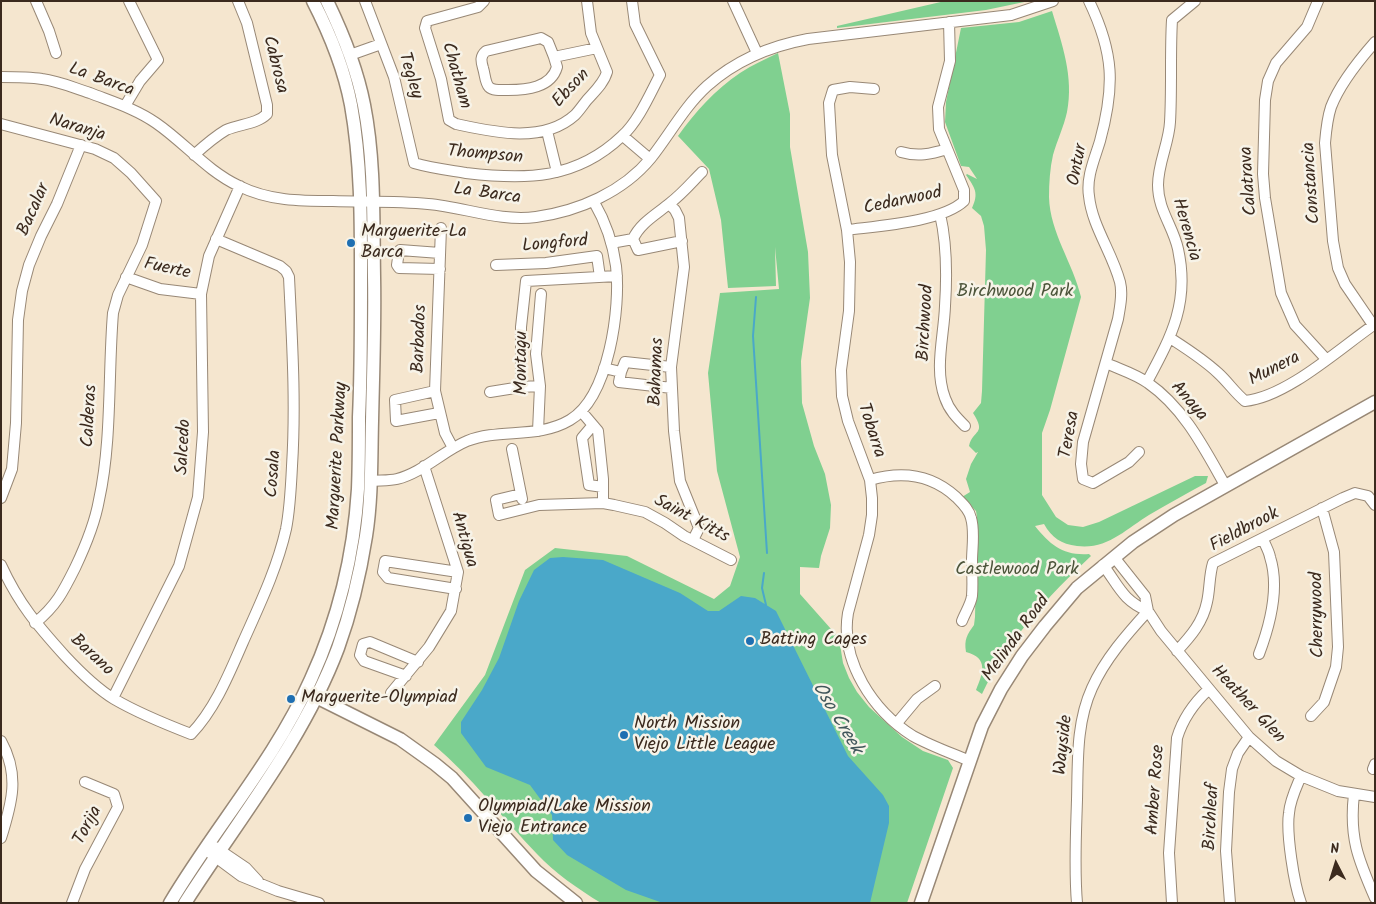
<!DOCTYPE html>
<style>
body{margin:0}
#map{position:relative;width:1376px;height:904px;overflow:hidden;background:#f5e6cf;font-family:Kalam,sans-serif}
canvas{display:block}
.frame{position:absolute;inset:0;border:2px solid #3b2a1e;pointer-events:none}
.north{position:absolute;left:1311px;top:839px;width:50px;height:50px;-webkit-text-stroke:4px #f7f3e8;paint-order:stroke;rotate:355deg;font-size:14px;font-weight:700;line-height:20px;text-align:center;color:#3b2a1e}
.north::after{content:'';display:block;margin:auto;width:18px;height:22px;background:#3b2a1e;clip-path:polygon(50% 0,100% 100%,50% 72%,0 100%)}
</style>
<div id="map">
<canvas width="1376" height="904"></canvas>
<div class="frame"></div>
<div class="north">N</div>
</div>
<script>
const g = document.querySelector('canvas').getContext('2d');
g.lineJoin = 'round';
function paint(path, color) { g.fillStyle = color; g.fill(path, 'evenodd'); }
function trace(path, color, width, dash) { g.strokeStyle = color; g.lineWidth = width; g.lineCap = dash ? 'butt' : 'round'; g.setLineDash(dash || []); g.stroke(path); }
function drawText(font, color, halo, rows, align = 'center') {
  g.font = font + ' Kalam,sans-serif'; g.lineWidth = 5; g.setLineDash([]); g.textBaseline = 'middle'; g.strokeStyle = halo; g.fillStyle = color; for (const [text, x, y, turn = 0] of rows) {
    g.save(); g.translate(x, y); g.rotate((+turn || 0) * Math.PI / 180); g.textAlign = isNaN(turn) ? turn : align; if (halo) g.strokeText(text, 0, 0); g.fillText(text, 0, 0); g.restore();
  }
}
paint(new Path2D(`
 M 945,1 L 1029,1 L 986,10 L 837,28 L 837,26 Z
 M 1052,11 C 1062,44 1074,77 1067,112 C 1064,126 1057,141 1053,155 C 1050,168 1049,183 1049,197 C 1050,233 1073,263 1081,297 L 1050,410 L 1042,433 L 1042,495 L 1056,517 L 1068,525 L 1083,527 L 1099,522 L 1195,476 L 1208,476 L 1206,483 C 1187,493 1168,504 1149,515 C 1126,529 1107,550 1077,546 C 1061,544 1052,538 1044,524 L 1035,526 C 1050,545 1064,556 1089,554 L 1091,556 C 1049,595 1007,641 982,694 L 976,690 C 983,673 989,658 966,652 C 964,639 967,635 974,625 L 975,617 L 977,517 L 976,511 L 962,497 L 970,492 L 966,479 L 971,464 L 978,452 L 976,453 L 969,446 C 973,429 987,435 973,413 L 981,403 L 982,391 L 986,250 L 984,226 L 981,216 L 972,208 C 979,193 975,188 966,175 L 967,174 L 977,179 L 969,167 L 961,166 L 945,122 L 946,102 L 961,28 L 1019,22 Z
 M 778,53 L 790,114 L 790,147 L 808,252 L 810,298 L 801,361 L 802,403 L 814,446 L 825,474 L 831,505 L 830,528 L 821,556 L 819,568 L 800,567 L 800,594 L 839,638 L 843,663 L 849,678 L 857,692 L 869,707 L 902,737 L 923,751 L 948,760 L 953,768 L 907,903 L 601,903 C 578,889 555,873 537,854 C 502,818 472,777 434,745 L 485,675 L 525,570 L 555,548 L 627,556 L 714,599 L 730,586 L 740,557 L 717,471 L 708,373 L 720,293 L 779,289 L 775,247 L 776,286 L 728,288 L 721,220 L 709,169 L 678,136 C 696,111 715,90 740,73 C 752,65 766,59 778,53 Z`), '#80d090');
paint(new Path2D(`
 M 563,557 L 603,560 L 680,593 L 708,611 L 719,611 L 741,596 L 755,598 L 776,611 L 848,756 L 883,795 L 889,806 L 889,823 L 870,903 L 663,903 L 626,890 L 567,855 L 553,840 L 552,815 L 530,785 L 486,767 L 461,733 L 461,722 L 482,690 L 499,658 L 519,601 L 534,570 L 550,558 Z`), '#4aa8c9');
trace(new Path2D(`
 M 756,297 L 753,336 L 767,553
 M 764,573 L 762,588 L 766,605`), '#4aa8c9', 2);
const minor = new Path2D(`
 M 36,1 L 49,31 L 56,53
 M 365,1 L 394,77 L 414,163 C 431,168 448,170 466,173 C 525,180 576,180 622,136 C 638,122 650,94 660,75 L 635,24 L 632,1
 M 484,1 L 478,7 L 427,21 L 425,28 L 441,79 L 449,120 L 456,124 C 493,132 543,144 575,115 C 579,111 583,105 587,100 C 594,92 604,83 607,72 L 591,33 L 587,1
 M 733,1 L 757,53
 M 1089,1 C 1114,53 1115,86 1100,141 C 1095,158 1086,177 1089,196 C 1092,226 1112,252 1120,282 C 1123,294 1120,307 1118,319 L 1083,442 L 1081,464 L 1083,479 L 1093,483 L 1129,462 L 1139,452
 M 1318,1 L 1307,27 L 1276,63 L 1268,81 L 1265,100 L 1263,174 L 1265,198 L 1281,293 L 1295,325 L 1326,359
 M 350,55 L 381,44
 M 554,57 L 557,67 C 551,88 526,90 508,90 C 502,90 493,91 489,87 C 485,83 485,74 483,68 C 481,61 480,56 486,51 L 537,39 L 541,38 L 548,42 L 554,57 L 597,48
 M 1,77 C 15,77 29,77 42,79 C 59,81 74,88 90,93 C 113,102 136,109 156,123 C 185,143 207,171 239,186 C 269,201 300,201 333,201 C 364,202 397,201 428,204 C 464,207 500,222 536,217 C 579,211 623,192 651,158 C 670,134 684,107 707,86 C 736,60 770,46 808,39 L 1011,15 L 1053,1
 M 874,89 L 850,87 L 833,90 L 829,103 L 832,155 L 847,230 L 850,262 L 849,311 L 841,370 L 842,396 L 848,421 L 870,480 L 872,498 L 872,515 L 869,535 L 848,613 C 840,661 873,711 913,736 C 931,746 951,753 970,761
 M 125,106 L 140,81 L 158,60 L 129,1
 M 1,124 L 95,149 L 114,158 L 131,173 L 156,201 L 142,245 L 118,295 L 113,313 C 108,374 112,441 99,500 C 95,523 85,547 75,568 C 63,592 56,606 35,623
 M 547,131 L 557,172
 M 623,136 L 650,159
 M 901,152 C 918,157 931,154 947,149
 M 194,155 C 204,146 214,137 226,130 C 240,124 257,124 267,114 L 267,105 L 247,23 L 238,1
 M 669,204 L 675,210 L 679,218 L 684,267 L 671,367 L 674,431 L 680,481 L 699,528 L 693,540
 M 940,214 C 947,244 947,276 945,306 C 944,336 934,369 945,398 C 949,410 957,418 965,426
 M 441,228 L 435,391 L 445,433 L 453,448
 M 847,230 C 877,226 942,222 964,201 L 964,190 L 939,129 L 938,107 L 950,61 L 949,22
 M 633,239 L 638,250 L 682,241
 M 611,243 L 633,239 C 640,223 657,214 670,203 C 682,194 692,182 702,172
 M 496,265 L 546,263 L 597,256 L 600,277
 M 440,269 L 399,268 L 397,265 L 399,251 L 400,250 L 440,253
 M 126,277 L 160,289 L 201,294
 M 1373,325 L 1345,284 L 1338,268 L 1333,241 L 1325,143 C 1326,131 1327,119 1331,107 C 1339,86 1360,59 1375,42
 M 1170,338 C 1187,349 1203,359 1218,373 C 1228,382 1235,393 1245,401 C 1287,397 1340,348 1375,324
 M 1106,363 C 1119,369 1136,374 1148,383 C 1184,408 1204,448 1225,485
 M 604,368 L 621,372 L 619,382 L 672,388
 M 621,372 L 625,362 L 671,367
 M 1147,382 C 1171,337 1190,303 1178,249 C 1173,226 1158,210 1158,185 C 1158,163 1169,143 1170,122 C 1172,88 1170,54 1172,20 L 1195,1
 M 521,387 L 521,327 L 526,281 L 617,276
 M 435,391 L 395,400 L 396,421 L 439,413
 M 490,392 L 521,387 L 540,386
 M 581,411 L 598,431 L 603,479 L 603,503
 M 593,425 L 582,438 L 589,485 L 603,487
 M 538,431 L 540,386 L 536,354 L 541,294
 M 512,449 L 522,499
 M 870,480 C 901,471 931,474 956,497 C 962,503 969,509 971,518 C 975,531 972,548 972,561 C 972,572 973,584 972,596 C 971,604 965,613 962,621
 M 370,481 C 379,480 389,481 397,479 C 422,473 443,451 467,441 C 500,428 538,439 570,420 C 609,397 621,307 616,266 C 613,244 605,221 594,202
 M 521,494 L 496,500 L 499,515 L 539,505 L 603,503 L 614,505 L 645,512 L 665,523 L 684,536 L 731,560
 M 1,498 L 12,469 L 16,423 L 18,320 L 22,291 L 29,265 L 41,236 L 57,204 L 81,145
 M 1114,557 L 1145,596 L 1148,611 L 1161,631 L 1249,737 L 1276,761 L 1301,776 L 1338,791 L 1375,797
 M 1,565 C 19,604 37,625 65,656 C 79,671 96,688 114,699 C 138,713 165,724 191,734 C 215,709 229,674 243,642 C 259,606 277,569 286,529 C 290,509 291,487 292,466 C 296,402 292,340 289,277 L 286,271 L 280,266 L 216,239
 M 1103,565 C 1119,586 1122,600 1148,611
 M 456,589 L 388,578 L 383,572 L 385,561 L 458,572
 M 1177,651 C 1191,636 1203,622 1207,602 C 1210,589 1209,576 1213,563 L 1343,498 L 1355,493 L 1368,496 L 1375,505
 M 1259,654 C 1270,625 1280,588 1270,557 C 1269,551 1265,545 1263,539
 M 406,676 L 364,661 L 360,655 L 363,644 L 370,642 L 418,662
 M 391,693 L 429,647 L 451,611 L 458,572 L 424,466
 M 113,698 L 179,566 L 198,497 L 203,432 L 201,294 L 209,256 L 240,186
 M 1311,716 L 1324,702 L 1336,667 L 1338,647 L 1334,552 L 1322,508
 M 897,723 L 917,699 L 935,686
 M 1,741 C 20,775 12,803 1,838
 M 1373,769 L 1375,764
 M 1301,776 C 1296,788 1290,800 1289,813 C 1286,833 1294,884 1301,903
 M 1354,794 C 1349,837 1358,859 1375,898
 M 215,847 L 246,868 L 258,881
 M 210,853 L 241,876 L 278,891 L 319,903
 M 72,903 L 85,869 L 118,807 L 114,794 L 85,782
 M 1077,903 C 1074,868 1076,834 1077,800 C 1078,762 1076,723 1092,688 C 1105,659 1127,634 1148,611
 M 1172,903 L 1169,853 L 1177,738 C 1183,718 1193,704 1208,690
 M 1230,903 L 1226,851 L 1229,792 L 1232,769 L 1238,753 L 1249,737`);
const major = new Path2D(`
 M 310,694 L 400,739 L 435,764 L 452,778 L 536,871 L 576,903
 M 170,903 C 215,827 275,760 311,679 C 338,620 354,553 358,489 C 359,465 359,441 359,417 C 361,375 361,333 361,292 C 361,230 362,166 351,105 C 344,68 330,34 313,1
 M 185,903 C 238,820 303,741 338,648 C 351,612 360,574 366,536 C 372,498 371,459 372,421 C 373,373 375,325 374,277 C 373,220 375,161 364,105 C 357,69 343,34 327,1
 M 921,903 L 982,726 L 1001,689 L 1022,656 L 1045,626 L 1077,588 L 1133,542 L 1174,515 L 1375,402`);
trace(minor, '#988876', 12);
trace(major, '#988876', 15);
trace(minor, '#fff', 10);
trace(major, '#fff', 12);
for (const [x, y, r, color] of [
 [351,243,5,"#1f6fb2"],
 [750,641,5,"#1f6fb2"],
 [291,699,5,"#1f6fb2"],
 [624,735,5,"#1f6fb2"],
 [468,818,5,"#1f6fb2"]
]) { const dot = new Path2D(); dot.arc(x, y, r, 0, 2 * Math.PI); g.fillStyle = color; g.fill(dot); trace(dot, '#f7f3e8', 2); }
drawText('18px', '#3b2a1e', '#f7f3e8', [
 ["Cabrosa",274,65,76],
 ["Tegley",409,76,73],
 ["Chatham",455,76,74],
 ["La Barca",101,81,20],
 ["Ebson",572,89,-47],
 ["Naranja",77,129,17],
 ["Thompson",485,156,5],
 ["Ontur",1079,165,-79],
 ["Calatrava",1250,181,-94],
 ["Constancia",1313,183,-94],
 ["La Barca",487,195,8],
 ["Cedarwood",903,202,-12],
 ["Bacalar",35,210,-66],
 ["Herencia",1185,230,74],
 ["Longford",555,245,-5],
 ["Fuerte",167,270,12],
 ["Birchwood",927,323,-87],
 ["Barbados",421,339,-88],
 ["Montagu",523,363,-90],
 ["Munera",1275,370,-27],
 ["Bahamas",658,372,-88],
 ["Anaya",1188,402,49],
 ["Calderas",91,416,-87],
 ["Tobarra",870,431,72],
 ["Teresa",1071,435,-80],
 ["Salcedo",185,447,-87],
 ["Marguerite Parkway",339,456,-87],
 ["Cosala",275,474,-86],
 ["Saint Kitts",691,520,28],
 ["Fieldbrook",1245,531,-28],
 ["Antigua",463,540,74],
 ["Cherrywood",1319,615,-91],
 ["Melinda Road",1017,639,-54],
 ["Barano",91,656,43],
 ["Heather Glen",1247,705,47],
 ["Wayside",1065,745,-84],
 ["Amber Rose",1157,790,-86],
 ["Birchleaf",1213,817,-87],
 ["Torija",89,826,-62]
]);
drawText('18px', '#3b2a1e', '#f7f3e8', [
 ["Marguerite-La",361,233],
 ["Barca",361,254],
 ["Batting Cages",760,641],
 ["Marguerite-Olympiad",301,699],
 ["North Mission",634,725],
 ["Viejo Little League",634,746],
 ["Olympiad/Lake Mission",478,808],
 ["Viejo Entrance",478,829]
], 'left');
drawText('18px', '#4c543a', '#f7f3e8', [
 ["Birchwood Park",1015,293],
 ["Castlewood Park",1017,571]
]);
drawText('italic 19px', '#40565a', '#f7f3e8', [
 ["Oso Creek",836,719,59]
]);
</script>
